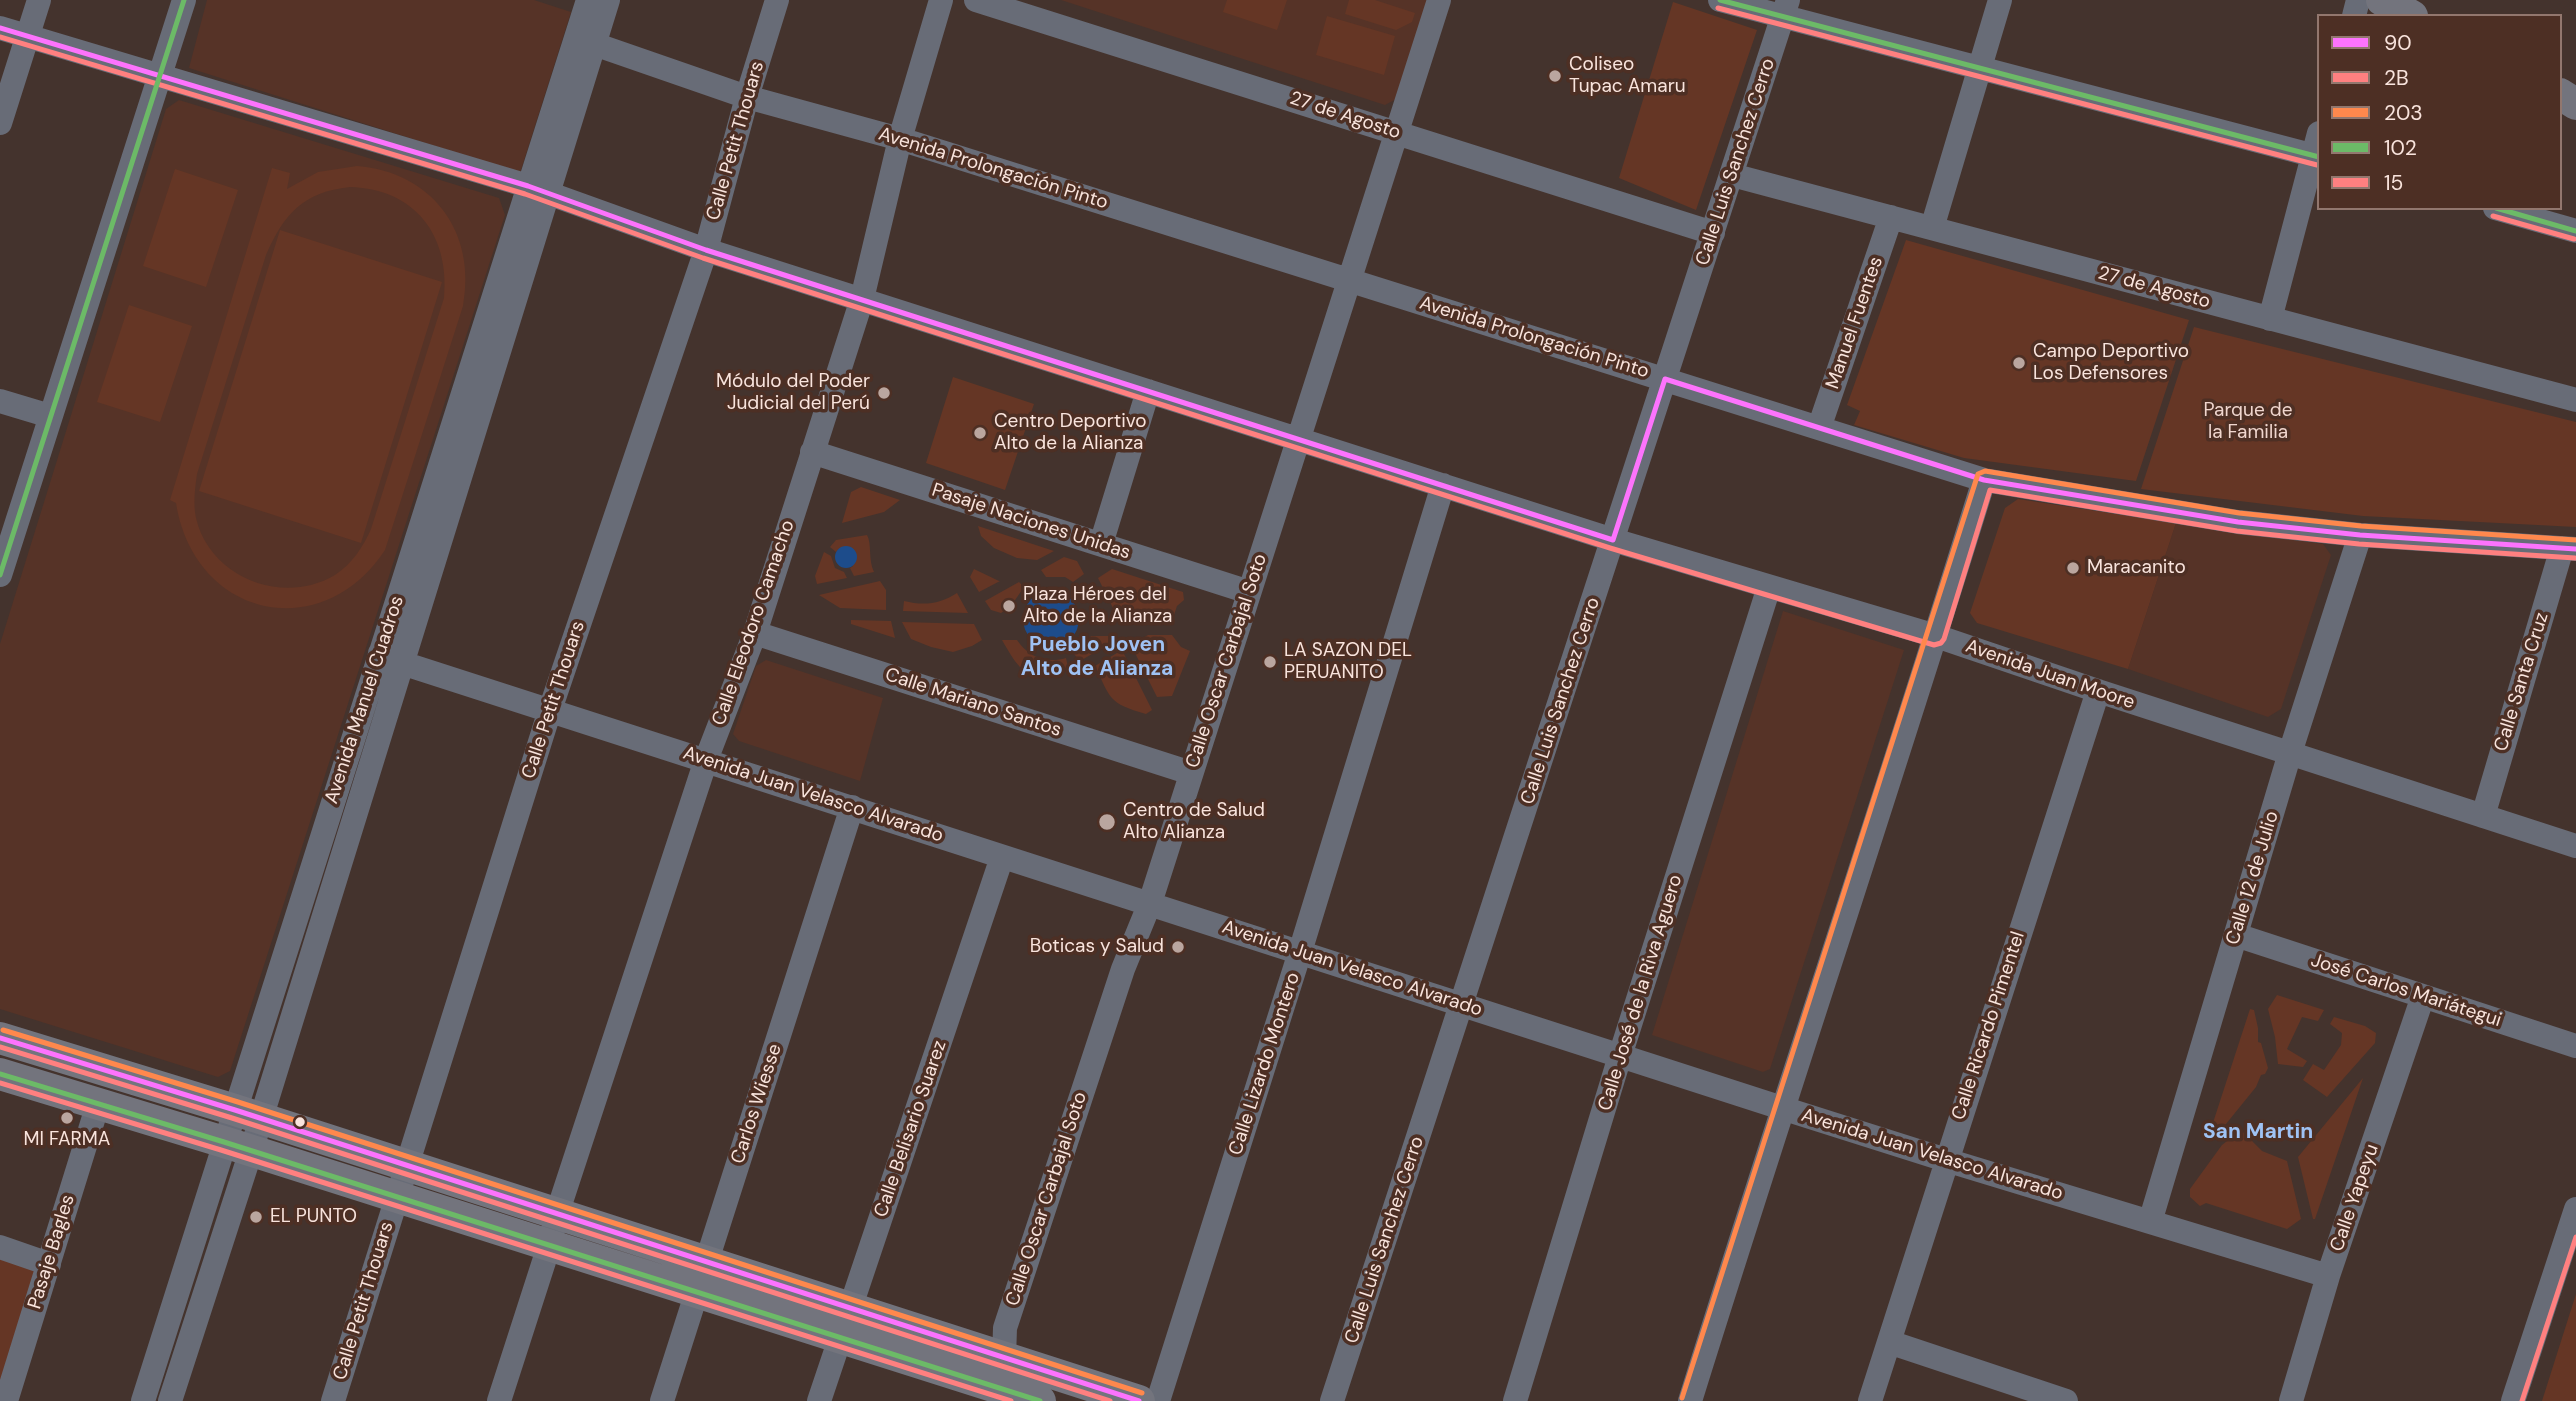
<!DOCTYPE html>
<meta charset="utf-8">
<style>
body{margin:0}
#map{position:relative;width:2576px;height:1401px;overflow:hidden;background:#44332d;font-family:"DM Sans",sans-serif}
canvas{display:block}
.legend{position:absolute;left:2317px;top:14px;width:245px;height:196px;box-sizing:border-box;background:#4d2f24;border:2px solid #92776e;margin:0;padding:9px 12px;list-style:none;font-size:21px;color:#f9e4dd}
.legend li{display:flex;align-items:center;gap:14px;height:35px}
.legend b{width:35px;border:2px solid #92776e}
</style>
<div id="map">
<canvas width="2576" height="1401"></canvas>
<ul class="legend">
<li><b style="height:9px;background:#fd73fd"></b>90</li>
<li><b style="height:9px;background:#ff8080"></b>2B</li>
<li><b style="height:9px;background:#ff884d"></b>203</li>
<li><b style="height:9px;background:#6cba67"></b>102</li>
<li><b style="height:9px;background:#ff8080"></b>15</li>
</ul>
</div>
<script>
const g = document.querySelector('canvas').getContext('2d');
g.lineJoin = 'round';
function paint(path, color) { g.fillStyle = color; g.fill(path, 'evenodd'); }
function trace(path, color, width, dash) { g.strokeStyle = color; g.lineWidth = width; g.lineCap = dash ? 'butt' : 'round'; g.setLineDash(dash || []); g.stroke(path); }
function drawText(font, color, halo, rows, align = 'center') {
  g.font = font + ' "DM Sans",sans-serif'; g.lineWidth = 7; g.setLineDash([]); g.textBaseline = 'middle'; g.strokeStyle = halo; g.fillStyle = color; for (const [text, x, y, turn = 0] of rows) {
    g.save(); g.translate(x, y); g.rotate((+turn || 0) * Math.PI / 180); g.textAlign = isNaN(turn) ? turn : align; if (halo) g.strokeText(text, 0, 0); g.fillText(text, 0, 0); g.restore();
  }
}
paint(new Path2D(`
 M 207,0 L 534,0 L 571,12 L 520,173 L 189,68 Z
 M 1061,0 L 1429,0 L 1398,98 L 1385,105 Z
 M 179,100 L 499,198 L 505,215 L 230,1071 L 218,1077 L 0,1009 L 0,644 L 166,109 Z
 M 2176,523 L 2323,544 L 2331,555 L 2281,709 L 2268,717 L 2128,669 Z
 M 1783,611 L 1904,650 L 1770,1069 L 1763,1072 L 1652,1035 Z
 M 766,660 L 883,698 L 860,781 L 739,741 L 733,734 L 756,666 Z`), '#563327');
paint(new Path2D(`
 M 1227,0 L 1287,0 L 1277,30 L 1223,12 Z
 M 1349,0 L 1375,0 L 1415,13 L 1412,22 L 1396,30 L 1345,14 Z
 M 1673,2 L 1757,30 L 1696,210 L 1619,178 Z
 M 1327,16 L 1395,36 L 1384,75 L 1316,55 Z
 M 357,166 C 432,172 477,232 463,306 L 385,550 C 321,647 194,617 176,503 L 170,500 L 272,168 L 290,173 L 287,189 L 318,172 ZM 350,187 C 415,189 450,235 444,298 L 371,529 C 363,547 352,564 335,575 C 283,606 210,578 196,518 C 193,503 195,489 197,474 L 266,255 C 284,214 303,192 350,187 Z
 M 175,169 L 238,190 L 206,287 L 143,266 Z
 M 280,230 L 442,282 L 361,543 L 199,491 Z
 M 1906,240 L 2189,320 L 2136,481 L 1964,458 L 1854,425 L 1860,411 L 1847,405 Z
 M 129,305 L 192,326 L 160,422 L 97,402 Z
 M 2194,327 L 2576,422 L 2576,527 L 2363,516 L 2141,489 Z
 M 953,377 L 1034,404 L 1005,490 L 926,463 Z
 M 861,487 L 900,500 L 884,512 L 842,523 L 851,492 Z
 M 2018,499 L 2176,523 L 2128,669 L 1977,623 L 1970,613 L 2005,508 Z
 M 978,526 L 1054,551 L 1037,560 L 1017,558 L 994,548 L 981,536 Z
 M 867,535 C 872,543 868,560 874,572 L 854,576 L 850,568 L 853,566 L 842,547 L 836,552 L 830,547 L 836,540 Z
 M 824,552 L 831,556 L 835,568 L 844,572 L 847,578 L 817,584 L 815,576 Z
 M 1064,557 L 1077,561 L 1084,574 L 1073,582 L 1065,577 L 1046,577 L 1041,570 Z
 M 974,569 L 999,581 L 1000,581 L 979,592 L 970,577 Z
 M 1112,569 L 1183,592 L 1184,600 L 1177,606 L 1172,621 L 1120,622 L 1098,578 Z
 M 880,581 L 886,590 L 886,610 L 840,608 L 819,595 Z
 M 1019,582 L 1024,587 L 1011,606 L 1001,613 L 991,610 L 985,601 Z
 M 957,593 L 968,613 L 903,611 L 904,601 C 924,606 940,604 957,593 Z
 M 851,620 L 891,621 L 895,638 L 851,624 Z
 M 902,622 L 974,624 L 982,640 L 972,646 L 953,652 L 931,647 L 911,639 Z
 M 1148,635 L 1172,635 L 1181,647 L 1190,651 L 1172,696 L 1157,697 L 1131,645 Z
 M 1091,636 L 1114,636 L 1116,640 L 1080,661 L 1074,654 L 1084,647 Z
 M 1002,640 L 1017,640 C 1028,657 1047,664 1066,658 L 1068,667 C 1030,687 1021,673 1002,640 Z
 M 1122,650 L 1152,710 L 1146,714 C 1108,703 1111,699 1095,666 Z
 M 2277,995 L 2324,1010 L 2318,1021 L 2302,1017 L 2287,1049 L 2307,1061 L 2303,1067 L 2278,1064 L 2275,1037 L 2268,1009 Z
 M 2250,1009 L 2254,1010 L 2258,1028 L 2258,1042 L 2261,1043 L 2268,1068 L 2265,1074 L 2261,1075 L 2256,1087 L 2213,1140 L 2208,1138 Z
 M 2334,1017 L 2365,1026 L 2376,1033 L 2375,1043 L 2327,1097 L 2303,1080 L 2313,1064 L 2324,1070 L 2341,1045 L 2342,1033 L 2330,1024 Z
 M 2363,1078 L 2315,1219 L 2313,1219 L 2298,1157 Z
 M 2241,1130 L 2262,1151 L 2287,1161 L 2301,1219 L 2287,1229 L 2206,1203 L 2200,1206 L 2190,1197 L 2190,1189 L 2222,1145 Z
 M 0,1250 L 41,1262 L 0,1391 Z
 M 2576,1294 L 2576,1401 L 2542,1401 Z`), '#653625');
paint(new Path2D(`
 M835 557a11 11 0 1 1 22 0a11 11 0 1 1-22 0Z
 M1023 619a28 28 0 1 1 56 0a28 28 0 1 1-56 0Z`), '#1d4c8b');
trace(new Path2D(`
 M 976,0 L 1713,233
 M 1720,0 L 2319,157
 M 2354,16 L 2358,0
 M 0,28 L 528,186 L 706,250 L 1613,540 L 1936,636 L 2098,691 L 2576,846
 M 594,44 L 747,97 L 900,139 L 1984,480 L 2238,522 L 2360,535 L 2576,549
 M 0,123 L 39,0
 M 1732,175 L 2576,400
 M 2495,208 L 2576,231
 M 1932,228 L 2000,0
 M 2270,319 L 2319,133
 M 0,401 L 50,416
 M 1819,428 L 1891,217
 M 812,452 L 1249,592
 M 1101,544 L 1148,391
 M 0,575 L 184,0
 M 755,633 L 1191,773
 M 380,653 L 402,663 L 1782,1108 L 1946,1160 L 2328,1276
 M 2483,816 L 2562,548
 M 2236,935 L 2576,1046
 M 2150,1222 L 2290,753 L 2360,535
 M 0,1247 L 49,1264
 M 1889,1342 L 2066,1401
 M 1000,1371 L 1004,1358 L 1005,1328 L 1123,969 L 1150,903 L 1439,0
 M 6,1401 L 98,1104
 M 143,1401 L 588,0
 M 170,1401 L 251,1151 L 608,0
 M 333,1401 L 550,710 L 706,250 L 747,97 L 777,0
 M 499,1401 L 549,1246 L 557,1214 L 706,760 L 755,633 L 862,299 L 900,139 L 941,0
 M 662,1401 L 852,807
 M 819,1401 L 1002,857
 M 1158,1401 L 1300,952 L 1443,485
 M 1332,1401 L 1788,0
 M 1515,1401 L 1620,1056 L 1769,587
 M 1690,1401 C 1786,1093 1889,788 1984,480
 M 1870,1401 L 2098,691
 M 2291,1401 L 2328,1276 L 2423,996
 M 2513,1401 L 2576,1209`), '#686c77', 24);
trace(new Path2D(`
 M 2382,0 L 2412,16
 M 2560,94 L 2576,104
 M 0,1038 L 235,1110 L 1139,1401
 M 0,1074 L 224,1142 L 1040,1401`), '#73747d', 32);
trace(new Path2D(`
 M 0,28 L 528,186 L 706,250 L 1613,540 L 1665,379 L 1984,480 L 2238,522 L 2360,535 L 2576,549
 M 0,1038 L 235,1110 L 1139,1401`), '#fd73fd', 5);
trace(new Path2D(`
 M 0,37 L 525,194 L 703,258 L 1610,548 L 1934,645 L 1941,643 L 1944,639 L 1990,490 L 2237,531 L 2359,544 L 2575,558
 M 0,1047 L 232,1118 L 1110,1401`), '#ff8080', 5);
trace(new Path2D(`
 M 3,1030 L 238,1102 L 1142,1393
 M 1682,1398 L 1978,474 L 1985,471 L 2239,513 L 2361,526 L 2576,540`), '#ff884d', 5);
trace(new Path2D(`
 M 1720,0 L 2319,157
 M 2496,208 L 2576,231
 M 0,575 L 184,0
 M 0,1074 L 224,1142 L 1040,1401`), '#6cba67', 5);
trace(new Path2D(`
 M 1718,8 L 2317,165
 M 2493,216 L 2574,239
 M 0,1083 L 221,1150 L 1011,1401
 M 2522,1401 L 2576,1237`), '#ff8080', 5);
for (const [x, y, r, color] of [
 [1555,76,7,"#baa69f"],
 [2019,363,7,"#baa69f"],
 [884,393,7,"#baa69f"],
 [980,433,7,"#baa69f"],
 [2073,568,7,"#baa69f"],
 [1009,606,7,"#baa69f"],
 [1270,662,7,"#baa69f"],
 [1107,822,9,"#baa69f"],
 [1178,947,7,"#baa69f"],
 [67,1118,7,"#baa69f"],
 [300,1122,6,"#f9e4dd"],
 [256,1217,7,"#baa69f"]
]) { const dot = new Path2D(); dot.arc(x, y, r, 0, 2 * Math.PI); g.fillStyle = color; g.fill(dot); trace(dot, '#4d2f24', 2.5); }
drawText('19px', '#f9e4dd', '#4d2f24', [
 ["Coliseo",1569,65],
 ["Tupac Amaru",1569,87],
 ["Campo Deportivo",2033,352],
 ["Los Defensores",2033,374],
 ["Módulo del Poder",870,382,"right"],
 ["Judicial del Perú",870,404,"right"],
 ["Centro Deportivo",994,422],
 ["Alto de la Alianza",994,444],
 ["Maracanito",2087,568],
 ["Plaza Héroes del",1023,595],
 ["Alto de la Alianza",1023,617],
 ["LA SAZON DEL",1284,651],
 ["PERUANITO",1284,673],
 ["Centro de Salud",1123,811],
 ["Alto Alianza",1123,833],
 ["Boticas y Salud",1164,947,"right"],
 ["MI FARMA",67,1140,"center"],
 ["EL PUNTO",270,1217]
], 'left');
drawText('19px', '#f9e4dd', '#4d2f24', [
 ["27 de Agosto",1345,116,18],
 ["Calle Petit Thouars",736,141,-74],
 ["Calle Luis Sanchez Cerro",1736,162,-72],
 ["Avenida Prolongación Pinto",993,169,17],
 ["27 de Agosto",2154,288,15],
 ["Manuel Fuentes",1855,323,-71],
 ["Avenida Prolongación Pinto",1534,338,17],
 ["Pasaje Naciones Unidas",1031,522,18],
 ["Calle Eleodoro Camacho",754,623,-71],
 ["Calle Oscar Carbajal Soto",1227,661,-72],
 ["Avenida Juan Moore",2050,675,19],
 ["Calle Santa Cruz",2522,682,-73],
 ["Avenida Manuel Cuadros",365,700,-72],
 ["Calle Petit Thouars",554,700,-72],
 ["Calle Luis Sanchez Cerro",1561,701,-72],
 ["Calle Mariano Santos",973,703,18],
 ["Avenida Juan Velasco Alvarado",813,795,18],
 ["Calle 12 de Julio",2253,878,-73],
 ["Avenida Juan Velasco Alvarado",1352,969,18],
 ["José Carlos Mariátegui",2406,991,18],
 ["Calle José de la Riva Aguero",1641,993,-73],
 ["Calle Ricardo Pimentel",1989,1026,-72],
 ["Calle Lizardo Montero",1265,1064,-72],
 ["Carlos Wiesse",757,1104,-72],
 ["Calle Belisario Suarez",911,1129,-71],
 ["Avenida Juan Velasco Alvarado",1932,1155,17],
 ["Calle Yapeyu",2355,1198,-71],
 ["Calle Oscar Carbajal Soto",1047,1199,-72],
 ["Calle Luis Sanchez Cerro",1385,1240,-72],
 ["Pasaje Bagles",52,1252,-73],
 ["Calle Petit Thouars",364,1301,-73]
]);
drawText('19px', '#f0d6ce', '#4d2f24', [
 ["Parque de",2248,411],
 ["la Familia",2248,433]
]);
drawText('bold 21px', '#9fc2f4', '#4d2f24', [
 ["Pueblo Joven",1097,645],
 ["Alto de Alianza",1097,669],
 ["San Martin",2258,1132]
]);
</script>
